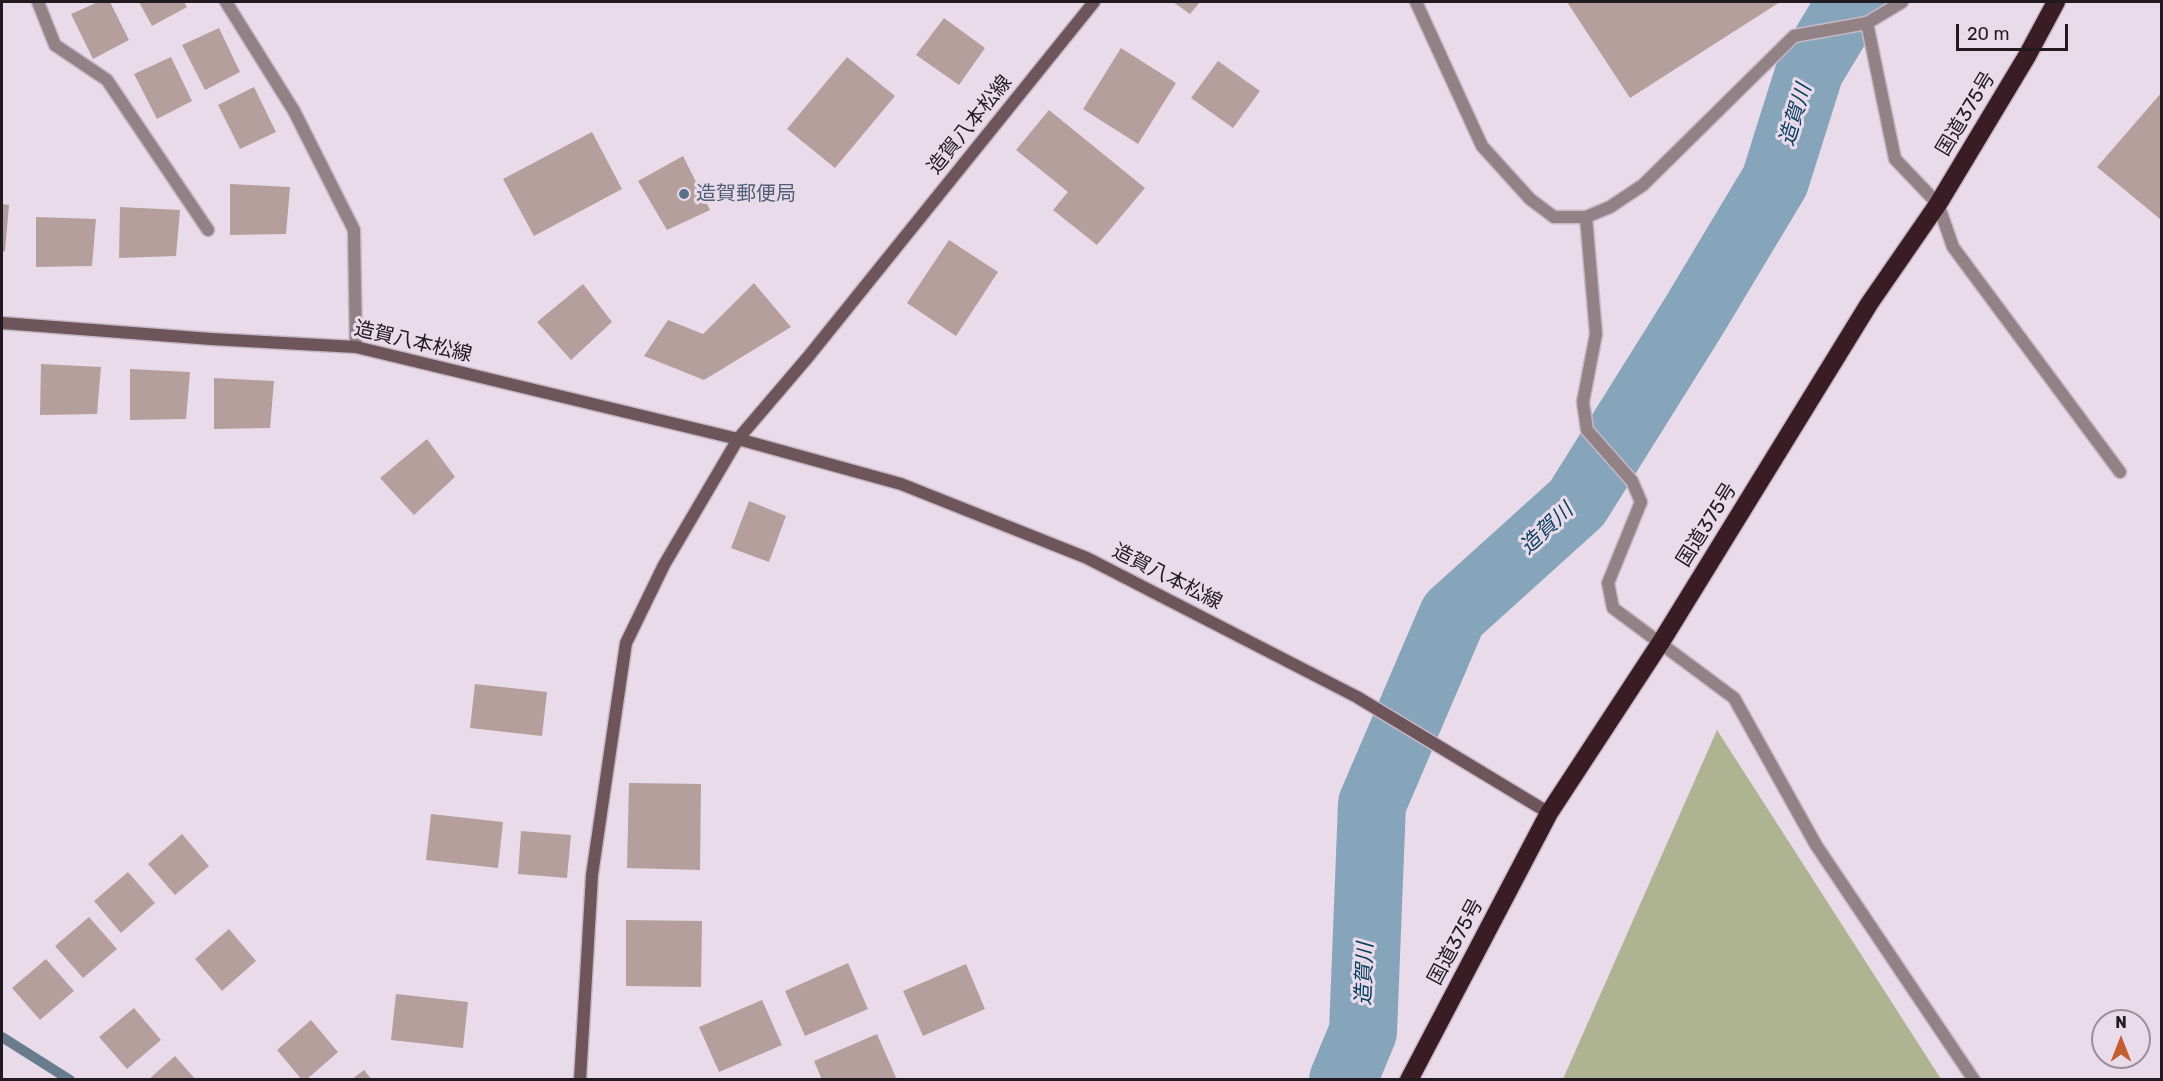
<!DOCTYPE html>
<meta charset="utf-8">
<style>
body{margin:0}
#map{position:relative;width:2163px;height:1081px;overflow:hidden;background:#eadbea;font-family:Rubik,sans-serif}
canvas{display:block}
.frame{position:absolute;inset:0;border:3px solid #211b21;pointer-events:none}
.north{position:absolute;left:2091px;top:1009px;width:60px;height:60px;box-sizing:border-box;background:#eadbea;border:2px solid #9a8e9a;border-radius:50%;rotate:0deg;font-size:16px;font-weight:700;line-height:24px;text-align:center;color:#211b21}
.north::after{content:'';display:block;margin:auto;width:21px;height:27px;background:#c35c30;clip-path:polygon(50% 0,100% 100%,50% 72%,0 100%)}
.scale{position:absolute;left:1956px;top:24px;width:112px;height:27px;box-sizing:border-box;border:3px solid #211b21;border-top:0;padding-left:8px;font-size:18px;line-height:21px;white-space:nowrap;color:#211b21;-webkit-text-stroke:4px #eadbea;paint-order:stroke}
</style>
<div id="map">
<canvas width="2163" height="1081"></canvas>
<div class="frame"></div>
<div class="north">N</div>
<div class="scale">20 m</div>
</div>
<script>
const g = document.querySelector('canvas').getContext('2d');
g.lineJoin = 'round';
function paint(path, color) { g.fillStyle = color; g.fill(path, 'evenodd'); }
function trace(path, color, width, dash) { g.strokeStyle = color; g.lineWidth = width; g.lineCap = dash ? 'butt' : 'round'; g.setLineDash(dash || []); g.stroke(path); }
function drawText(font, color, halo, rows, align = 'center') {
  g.font = font + ' Rubik,"Noto Sans JP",sans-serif'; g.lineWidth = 6; g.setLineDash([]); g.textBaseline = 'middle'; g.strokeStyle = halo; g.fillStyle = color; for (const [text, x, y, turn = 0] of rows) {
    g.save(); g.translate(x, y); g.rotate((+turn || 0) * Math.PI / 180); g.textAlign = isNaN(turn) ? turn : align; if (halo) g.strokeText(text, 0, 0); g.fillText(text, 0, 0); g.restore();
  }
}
paint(new Path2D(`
 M 1717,730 L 1941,1079 L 1563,1079 Z`), '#aeb492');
trace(new Path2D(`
 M 2,1037 L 70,1080`), '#687c8d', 10);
trace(new Path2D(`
 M 1343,1080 L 1363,1032 L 1372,804 L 1453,615 L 1577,503 L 1694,316 L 1775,181 L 1810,70 L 1851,2`), '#86a5bb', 68);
paint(new Path2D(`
 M 98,2 L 110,2 L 129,40 L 93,59 L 71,14 Z
 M 139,2 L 184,2 L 187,7 L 152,26 Z
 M 1173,2 L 1200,2 L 1190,14 Z
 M 1567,2 L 1780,2 L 1630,98 Z
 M 944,18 L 985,48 L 959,85 L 916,55 Z
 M 219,28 L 240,72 L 205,90 L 182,45 Z
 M 1121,48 L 1176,83 L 1138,144 L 1083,109 Z
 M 171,57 L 192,101 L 157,119 L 134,74 Z
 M 847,57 L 895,96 L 835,168 L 787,129 Z
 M 1218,61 L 1260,91 L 1233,128 L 1191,98 Z
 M 254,87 L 276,132 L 240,149 L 218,105 Z
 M 2162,92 L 2162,217 L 2160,219 L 2097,167 Z
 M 1049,110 L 1145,188 L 1097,245 L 1053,210 L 1068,192 L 1016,150 Z
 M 592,132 L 622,189 L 534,236 L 503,179 Z
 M 683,156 L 710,210 L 667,230 L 638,181 Z
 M 230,184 L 290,187 L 286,234 L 230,235 Z
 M 2,204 L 9,205 L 5,251 L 2,252 Z
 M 120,207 L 180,210 L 176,256 L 119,258 Z
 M 36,217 L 96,219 L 92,266 L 36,267 Z
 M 949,240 L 998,272 L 956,336 L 907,303 Z
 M 754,283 L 791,327 L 704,380 L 644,356 L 668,320 L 703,334 Z
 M 583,284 L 612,322 L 571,360 L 537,322 Z
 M 41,364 L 101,367 L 97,414 L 40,415 Z
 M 130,369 L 190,372 L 186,419 L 130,420 Z
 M 214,378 L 274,381 L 270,428 L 214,429 Z
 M 427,439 L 455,477 L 414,515 L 380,478 Z
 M 749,501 L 786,516 L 769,562 L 731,548 Z
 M 475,684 L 547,692 L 542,736 L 470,728 Z
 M 629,783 L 701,784 L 700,870 L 627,868 Z
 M 431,814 L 503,822 L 498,868 L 426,860 Z
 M 521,831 L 571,835 L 567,878 L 518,874 Z
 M 182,834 L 209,866 L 175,895 L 148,864 Z
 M 128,872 L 155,903 L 121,933 L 94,901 Z
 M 89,917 L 117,949 L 83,978 L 55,946 Z
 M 626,920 L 702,921 L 701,987 L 626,986 Z
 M 229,929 L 256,961 L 222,991 L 195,959 Z
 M 46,959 L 74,991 L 40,1020 L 12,988 Z
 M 848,963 L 868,1009 L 805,1036 L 785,991 Z
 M 966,964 L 985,1009 L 923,1036 L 903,991 Z
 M 396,994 L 468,1002 L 463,1048 L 391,1040 Z
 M 762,1000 L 782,1045 L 719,1072 L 699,1027 Z
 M 134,1008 L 161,1040 L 127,1069 L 99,1037 Z
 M 311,1020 L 338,1052 L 306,1080 L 302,1080 L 277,1050 Z
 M 877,1034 L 897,1080 L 822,1080 L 814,1061 Z
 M 175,1056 L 196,1080 L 148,1080 Z
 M 364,1070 L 372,1080 L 351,1080 Z`), '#b59f9d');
const street = new Path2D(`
 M 38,2 L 55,45 L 107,80 L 208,230
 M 226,2 L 294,111 L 354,230 L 356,347
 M 1416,2 L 1482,146 L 1530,199 L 1554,217 L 1586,217 L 1610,207 L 1643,185 L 1794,36 L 1867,23 L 1902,2
 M 1867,23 L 1895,159 L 1938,204 L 1953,247 L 2120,472
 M 1586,217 L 1596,334 L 1583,402 L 1587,430 L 1632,481 L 1641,502 L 1608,583 L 1613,608 L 1734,698 L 1816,845 L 1974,1080`);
const secondary = new Path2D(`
 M 2,323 L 211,339 L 356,347 L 738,439 L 901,484 L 1087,558 L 1357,697 L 1549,813
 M 580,1080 L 592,875 L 626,643 L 664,565 L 738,439 L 808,357 L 1094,2`);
const highway = new Path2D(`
 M 1409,1080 L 1549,813 L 1661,642 L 1869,304 L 1938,204 L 2027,56 L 2056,2`);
trace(street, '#c6b8c6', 15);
trace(secondary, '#c6b8c6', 15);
trace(highway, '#c6b8c6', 21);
trace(street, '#938285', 12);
trace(secondary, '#6d555a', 12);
trace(highway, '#3a1c24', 18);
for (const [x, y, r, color] of [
 [684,194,6,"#5c6f8a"]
]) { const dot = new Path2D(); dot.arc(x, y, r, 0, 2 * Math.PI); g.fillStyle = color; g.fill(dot); trace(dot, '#eadbea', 2); }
drawText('20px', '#211b21', '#eadbea', [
 ["国道375号",1966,114,-59],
 ["造賀八本松線",970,125,-51],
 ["造賀八本松線",413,342,13],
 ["国道375号",1707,525,-58],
 ["造賀八本松線",1167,577,27],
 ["国道375号",1456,942,-62]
]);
drawText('20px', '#4e5e75', '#eadbea', [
 ["造賀郵便局",696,194]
], 'left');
drawText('italic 21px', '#043d5d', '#eadbea', [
 ["造賀川",1796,115,-73],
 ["造賀川",1547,529,-43],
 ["造賀川",1365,974,-88]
]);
</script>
